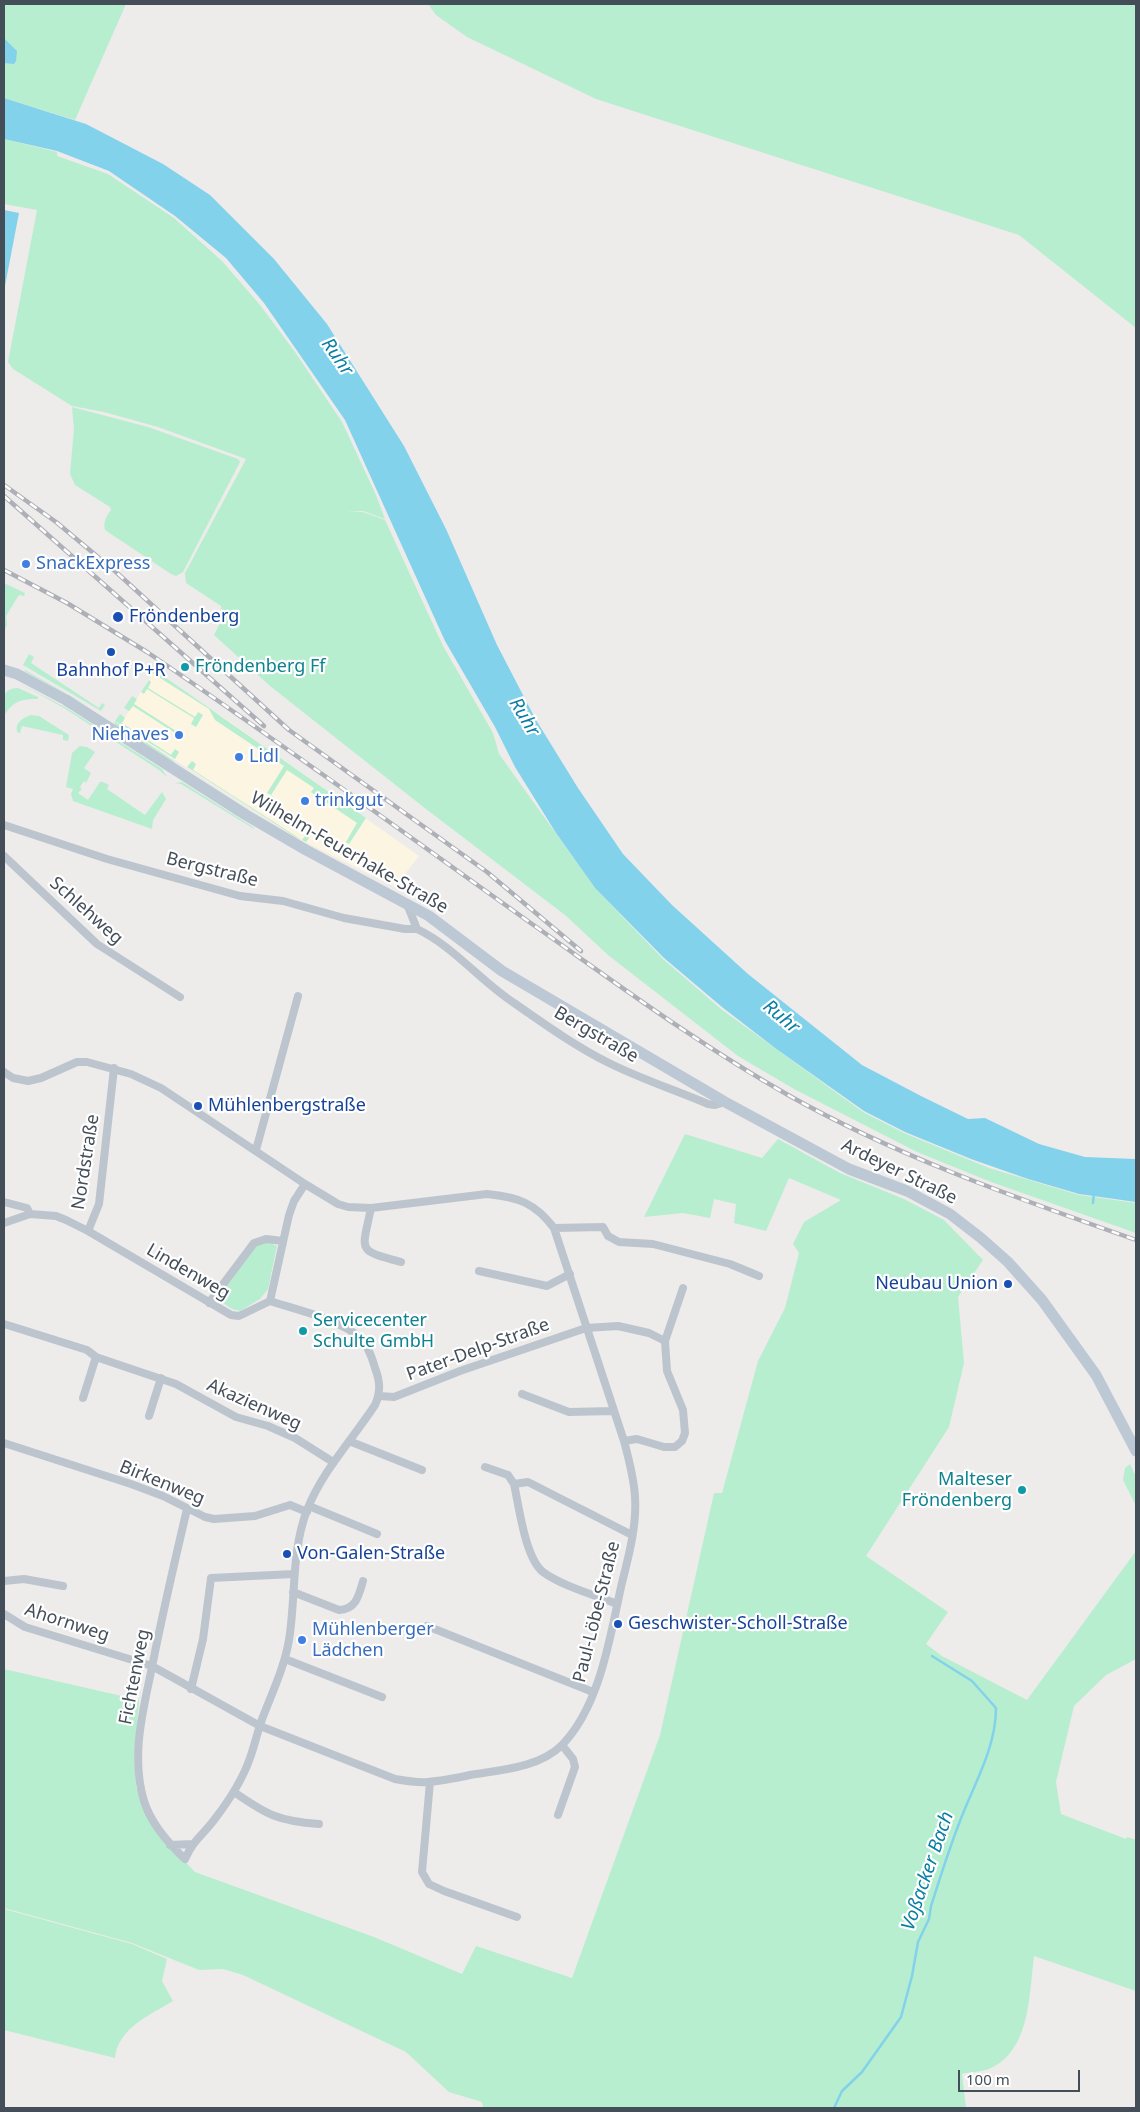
<!DOCTYPE html>
<meta charset="utf-8">
<style>
body{margin:0}
#map{position:relative;width:1140px;height:2112px;overflow:hidden;background:#eeebeb;font-family:"Noto Sans",sans-serif}
canvas{display:block}
.frame{position:absolute;inset:0;border:5px solid #444e59;pointer-events:none}
.scale{position:absolute;left:958px;top:2070px;width:122px;height:22px;box-sizing:border-box;border:2px solid #444e59;border-top:0;padding-left:6px;font-size:15px;line-height:18px;white-space:nowrap;color:#444e59;-webkit-text-stroke:4px #fff;paint-order:stroke}
</style>
<div id="map">
<canvas width="1140" height="2112"></canvas>
<div class="frame"></div>
<div class="scale">100 m</div>
</div>
<script>
const g = document.querySelector('canvas').getContext('2d');
g.lineJoin = 'round';
function paint(path, color) { g.fillStyle = color; g.fill(path, 'evenodd'); }
function trace(path, color, width, dash) { g.strokeStyle = color; g.lineWidth = width; g.lineCap = dash ? 'butt' : 'round'; g.setLineDash(dash || []); g.stroke(path); }
function drawText(font, color, halo, rows, align = 'center') {
  g.font = font + ' "Noto Sans",sans-serif'; g.lineWidth = 4.5; g.setLineDash([]); g.textBaseline = 'middle'; g.strokeStyle = halo; g.fillStyle = color; for (const [text, x, y, turn = 0] of rows) {
    g.save(); g.translate(x, y); g.rotate((+turn || 0) * Math.PI / 180); g.textAlign = isNaN(turn) ? turn : align; if (halo) g.strokeText(text, 0, 0); g.fillText(text, 0, 0); g.restore();
  }
}
paint(new Path2D(`
 M 153,673 L 223,717 L 419,856 L 395,887 L 295,837 L 120,725 Z`), '#fbf5e2');
paint(new Path2D(`
 M 4,4 L 126,4 L 75,120 L 4,98 Z
 M 428,4 L 1136,4 L 1136,328 L 1019,235 L 596,99 L 467,37 L 436,15 Z
 M 4,139 L 57,152 L 57,156 L 108,174 L 174,218 L 222,261 L 260,305 L 295,352 L 342,422 L 376,495 L 385,519 L 363,511 L 347,512 L 363,512 L 385,520 L 443,646 L 493,733 L 499,754 L 595,888 L 663,959 L 721,1009 L 863,1112 L 904,1133 L 989,1168 L 1079,1195 L 1136,1203 L 1136,1233 L 991,1182 L 917,1152 L 794,1089 L 738,1056 L 608,955 L 565,915 L 426,809 L 270,686 L 214,635 L 223,617 L 221,606 L 186,583 L 185,573 L 246,459 L 158,427 L 104,412 L 72,406 L 13,369 L 8,362 L 37,210 L 4,204 Z
 M 72,407 L 148,427 L 238,459 L 240,462 L 183,572 L 176,576 L 171,574 L 105,530 C 103,523 106,516 111,510 L 110,507 L 75,485 L 70,474 L 74,429 Z
 M 4,583 L 25,593 L 24,596 L 19,595 L 6,616 L 7,625 L 4,632 Z
 M 29,654 L 34,657 L 31,663 L 99,708 L 102,703 L 105,705 L 101,711 L 23,665 Z
 M 152,668 L 366,818 L 349,844 L 346,842 L 357,823 L 311,792 L 314,788 L 287,770 L 271,795 L 267,793 L 284,766 L 215,720 L 209,709 L 149,671 Z
 M 25,670 L 92,708 L 24,671 Z
 M 149,680 L 151,682 L 148,688 L 195,717 L 198,712 L 203,715 L 196,727 L 191,724 L 194,718 L 147,689 L 144,694 L 141,692 Z
 M 19,683 L 65,707 L 162,769 L 167,777 L 159,770 L 64,708 Z
 M 18,688 L 38,697 L 38,699 C 21,699 13,701 4,716 C 4,702 0,688 18,688 Z
 M 132,696 L 137,699 L 134,704 L 176,731 L 175,733 L 133,706 L 129,711 L 124,708 Z
 M 120,714 L 125,718 L 122,723 L 171,755 L 175,749 L 179,752 L 175,759 L 115,721 Z
 M 31,715 L 39,716 L 69,735 L 68,741 L 63,740 L 63,735 L 22,726 L 20,733 L 17,732 C 15,722 23,718 31,715 Z
 M 115,722 L 174,761 L 173,762 L 114,724 Z
 M 80,746 L 87,747 L 95,752 L 84,768 L 91,773 L 86,783 L 84,781 L 80,787 L 82,789 L 78,793 L 88,800 L 100,782 L 103,782 L 109,785 L 107,789 L 145,815 L 162,792 L 166,799 L 153,820 L 152,829 L 73,801 L 71,794 L 73,789 L 66,787 L 72,753 Z
 M 192,761 L 196,764 L 193,770 L 302,840 L 306,835 L 309,838 L 306,842 L 294,836 L 187,767 Z
 M 182,782 L 253,827 L 254,829 L 181,784 L 175,783 Z
 M 685,1134 L 762,1158 L 778,1139 L 840,1173 L 904,1199 L 944,1220 L 983,1260 L 958,1297 L 964,1363 L 949,1427 L 866,1556 L 948,1612 L 926,1644 L 942,1656 L 1027,1700 L 1136,1551 L 1136,1659 L 1106,1675 L 1074,1706 L 1056,1782 L 1061,1814 L 1126,1839 L 1127,1837 L 1136,1840 L 1136,1991 L 1034,1956 C 1029,1994 1031,2051 989,2069 C 981,2072 970,2072 962,2074 L 966,2108 L 483,2108 L 482,2102 L 449,2092 L 406,2052 L 243,1975 L 223,1969 L 199,1970 L 132,1943 L 4,1908 L 4,1669 L 139,1700 L 134,1762 L 136,1786 L 143,1809 L 155,1830 L 195,1872 L 374,1937 L 462,1974 L 476,1946 L 572,1978 L 660,1735 L 714,1493 L 722,1493 L 758,1361 L 785,1308 L 799,1253 L 793,1244 L 804,1222 L 841,1200 L 789,1178 L 766,1231 L 734,1223 L 736,1204 L 714,1199 L 710,1218 L 683,1213 L 644,1217 Z
 M 262,1243 L 270,1243 L 277,1246 L 268,1289 L 260,1299 L 240,1311 L 232,1309 L 216,1298 L 254,1247 Z
 M 1130,1464 L 1136,1477 L 1136,1506 L 1123,1480 L 1125,1468 Z
 M 4,1909 L 132,1944 L 167,1959 L 162,1981 L 173,2001 C 150,2015 118,2028 115,2058 L 4,2030 Z`), '#b7eecf');
paint(new Path2D(`
 M 4,38 L 17,51 L 16,61 L 14,64 L 4,63 Z
 M 4,98 L 86,124 L 163,164 L 210,195 L 274,259 L 327,324 L 404,446 L 446,529 L 497,645 L 536,720 L 578,788 L 623,854 L 672,905 L 748,974 L 862,1065 L 921,1096 L 968,1119 L 985,1118 L 1039,1144 L 1085,1157 L 1136,1159 L 1136,1202 L 1079,1194 L 1028,1179 L 971,1159 L 905,1132 L 864,1111 L 775,1048 L 722,1007 L 664,958 L 595,888 L 556,833 L 515,767 L 495,727 L 445,641 L 345,420 L 264,303 L 226,258 L 175,216 L 109,171 L 57,151 L 4,139 Z
 M 4,210 L 19,213 L 4,291 Z`), '#83d2ec');
trace(new Path2D(`
 M 1093,1203 L 1094,1192
 M 834,2108 L 842,2091 L 862,2072 L 901,2017 L 912,1976 L 918,1942 L 929,1919 L 931,1906 C 940,1878 949,1849 960,1821 C 974,1784 996,1748 996,1708 L 972,1681 L 932,1656`), '#83d2ec', 2.5);
trace(new Path2D(`
 M 4,825 L 107,859 L 240,896 L 283,901 L 344,918 L 405,929 L 417,929
 M 4,856 L 97,944 L 180,997
 M 407,904 L 417,929 C 451,945 476,976 507,998 C 540,1021 573,1045 609,1063 C 641,1079 675,1090 708,1104 L 715,1105 L 725,1102
 M 4,1072 L 13,1078 L 28,1081 L 41,1078 L 77,1062 L 87,1062 L 131,1074 L 161,1088 L 305,1184 L 338,1204 L 348,1207 L 371,1208 L 487,1194 C 518,1197 535,1203 554,1228 L 624,1441 C 629,1460 634,1478 635,1497 C 637,1527 628,1558 621,1587 C 610,1637 600,1706 562,1745 C 539,1768 500,1770 470,1775 C 456,1778 442,1781 428,1782 C 417,1783 406,1781 395,1779 L 260,1726 L 152,1666 L 25,1627 L 4,1614
 M 256,1150 L 298,996
 M 4,1202 L 27,1208 L 30,1214
 M 371,1208 C 362,1252 356,1250 401,1262
 M 4,1223 L 30,1214 L 56,1216 L 66,1220 L 88,1231 L 231,1315 L 239,1316 L 270,1301 C 294,1309 341,1320 359,1337 C 368,1345 372,1357 375,1368 C 380,1381 381,1392 375,1405 C 352,1440 323,1470 307,1510 C 291,1552 296,1597 289,1640 C 284,1669 271,1695 261,1722 C 257,1734 254,1747 250,1758 C 242,1781 228,1802 214,1820 C 202,1836 194,1839 185,1859 C 168,1843 151,1824 144,1801 C 130,1754 144,1708 153,1662 C 163,1611 175,1560 187,1509
 M 554,1228 L 603,1227 L 608,1236 L 619,1242 L 653,1244 L 730,1264 L 759,1276
 M 88,1231 L 99,1204 L 114,1068
 M 479,1271 L 547,1286 L 570,1274
 M 270,1301 L 289,1215 L 294,1201 L 305,1184
 M 209,1303 L 254,1243 L 266,1239 L 283,1241
 M 4,1324 L 87,1350 L 96,1357 L 176,1384 L 236,1417 L 268,1426 L 295,1438 L 333,1462
 M 522,1394 L 569,1412 L 613,1411
 M 379,1396 L 394,1397 L 460,1371 L 586,1328 L 618,1326 L 649,1333 L 665,1341
 M 83,1398 L 96,1357
 M 149,1416 L 161,1378
 M 349,1441 L 422,1470
 M 624,1441 L 637,1439 L 664,1447 L 675,1447 L 682,1441 L 685,1433 L 683,1410 L 667,1371 L 665,1341 L 683,1288
 M 4,1443 L 131,1484 L 163,1496 L 205,1517 L 214,1519 L 255,1516 L 290,1505 L 307,1512
 M 485,1467 L 508,1475 L 514,1484 L 528,1482 L 632,1535
 M 514,1484 C 519,1506 525,1558 543,1572 C 562,1586 595,1595 617,1604
 M 309,1506 L 377,1534
 M 4,1581 L 24,1579 L 63,1586
 M 293,1592 L 339,1610 C 356,1610 359,1595 363,1581
 M 427,1626 L 593,1692
 M 285,1659 L 382,1697
 M 191,1689 L 203,1639 L 211,1578 L 294,1574
 M 430,1782 L 422,1872 L 429,1884 L 444,1891 L 517,1917
 M 234,1792 C 267,1815 278,1821 319,1824
 M 558,1815 L 575,1767 L 573,1759 L 562,1745
 M 170,1845 L 192,1844`), '#bcc5ce', 8);
trace(new Path2D(`
 M 4,670 L 17,674 L 66,700 L 246,815 L 306,850 L 429,916 L 502,971 L 725,1102 L 849,1169 L 907,1191 L 950,1214 L 981,1238 L 1008,1262 L 1042,1300 L 1096,1375 L 1136,1451`), '#bdc8d5', 11);
const rail = new Path2D(`
 M 4,485 L 56,522 L 116,572 L 289,730 L 487,872 L 581,951
 M 4,496 L 264,726
 M 4,570 L 67,603 L 147,652 C 277,740 404,833 532,924 C 616,983 698,1044 788,1095 C 898,1157 1017,1198 1136,1240`);
trace(rail, '#adb0b6', 4.5);
trace(rail, '#fff', 2.5, [8]);
for (const [x, y, r, color] of [
 [26,564,5,"#3f7fe0"],
 [118,617,6,"#1a4fb4"],
 [111,652,5,"#1a4fb4"],
 [185,667,5,"#0f9aa8"],
 [179,735,5,"#3f7fe0"],
 [239,757,5,"#3f7fe0"],
 [305,801,5,"#3f7fe0"],
 [198,1106,5,"#1a4fb4"],
 [1008,1284,5,"#1a4fb4"],
 [303,1331,5,"#0f9aa8"],
 [1022,1490,5,"#0f9aa8"],
 [287,1554,5,"#1a4fb4"],
 [618,1624,5,"#1a4fb4"],
 [302,1640,5,"#3f7fe0"]
]) { const dot = new Path2D(); dot.arc(x, y, r, 0, 2 * Math.PI); g.fillStyle = color; g.fill(dot); trace(dot, '#fff', 2); }
drawText('18px', '#366cbe', '#fff', [
 ["SnackExpress",36,564],
 ["Niehaves",169,735,"right"],
 ["Lidl",249,757],
 ["trinkgut",315,801],
 ["Mühlenberger",312,1630],
 ["Lädchen",312,1651]
], 'left');
drawText('18px', '#164399', '#fff', [
 ["Fröndenberg",129,617],
 ["Bahnhof P+R",111,671,"center"],
 ["Mühlenbergstraße",208,1106],
 ["Neubau Union",998,1284,"right"],
 ["Von-Galen-Straße",297,1554],
 ["Geschwister-Scholl-Straße",628,1624]
], 'left');
drawText('18px', '#0d838f', '#fff', [
 ["Fröndenberg Ff",195,667],
 ["Servicecenter",313,1321],
 ["Schulte GmbH",313,1342],
 ["Malteser",1012,1480,"right"],
 ["Fröndenberg",1012,1501,"right"]
], 'left');
drawText('18px', '#444e59', '#fff', [
 ["Wilhelm-Feuerhake-Straße",349,853,30],
 ["Bergstraße",212,870,14],
 ["Schlehweg",86,911,42],
 ["Bergstraße",596,1035,30],
 ["Nordstraße",86,1162,-81],
 ["Ardeyer Straße",899,1172,26],
 ["Lindenweg",188,1272,30],
 ["Pater-Delp-Straße",478,1350,-20],
 ["Akazienweg",254,1405,24],
 ["Birkenweg",162,1483,22],
 ["Paul-Löbe-Straße",597,1612,-76],
 ["Ahornweg",67,1623,18],
 ["Fichtenweg",135,1677,-79]
]);
drawText('italic 19px', '#0a7fa5', '#fff', [
 ["Ruhr",337,357,55],
 ["Ruhr",524,717,59],
 ["Ruhr",781,1017,40],
 ["Voßacker Bach",928,1871,-71]
]);
</script>
